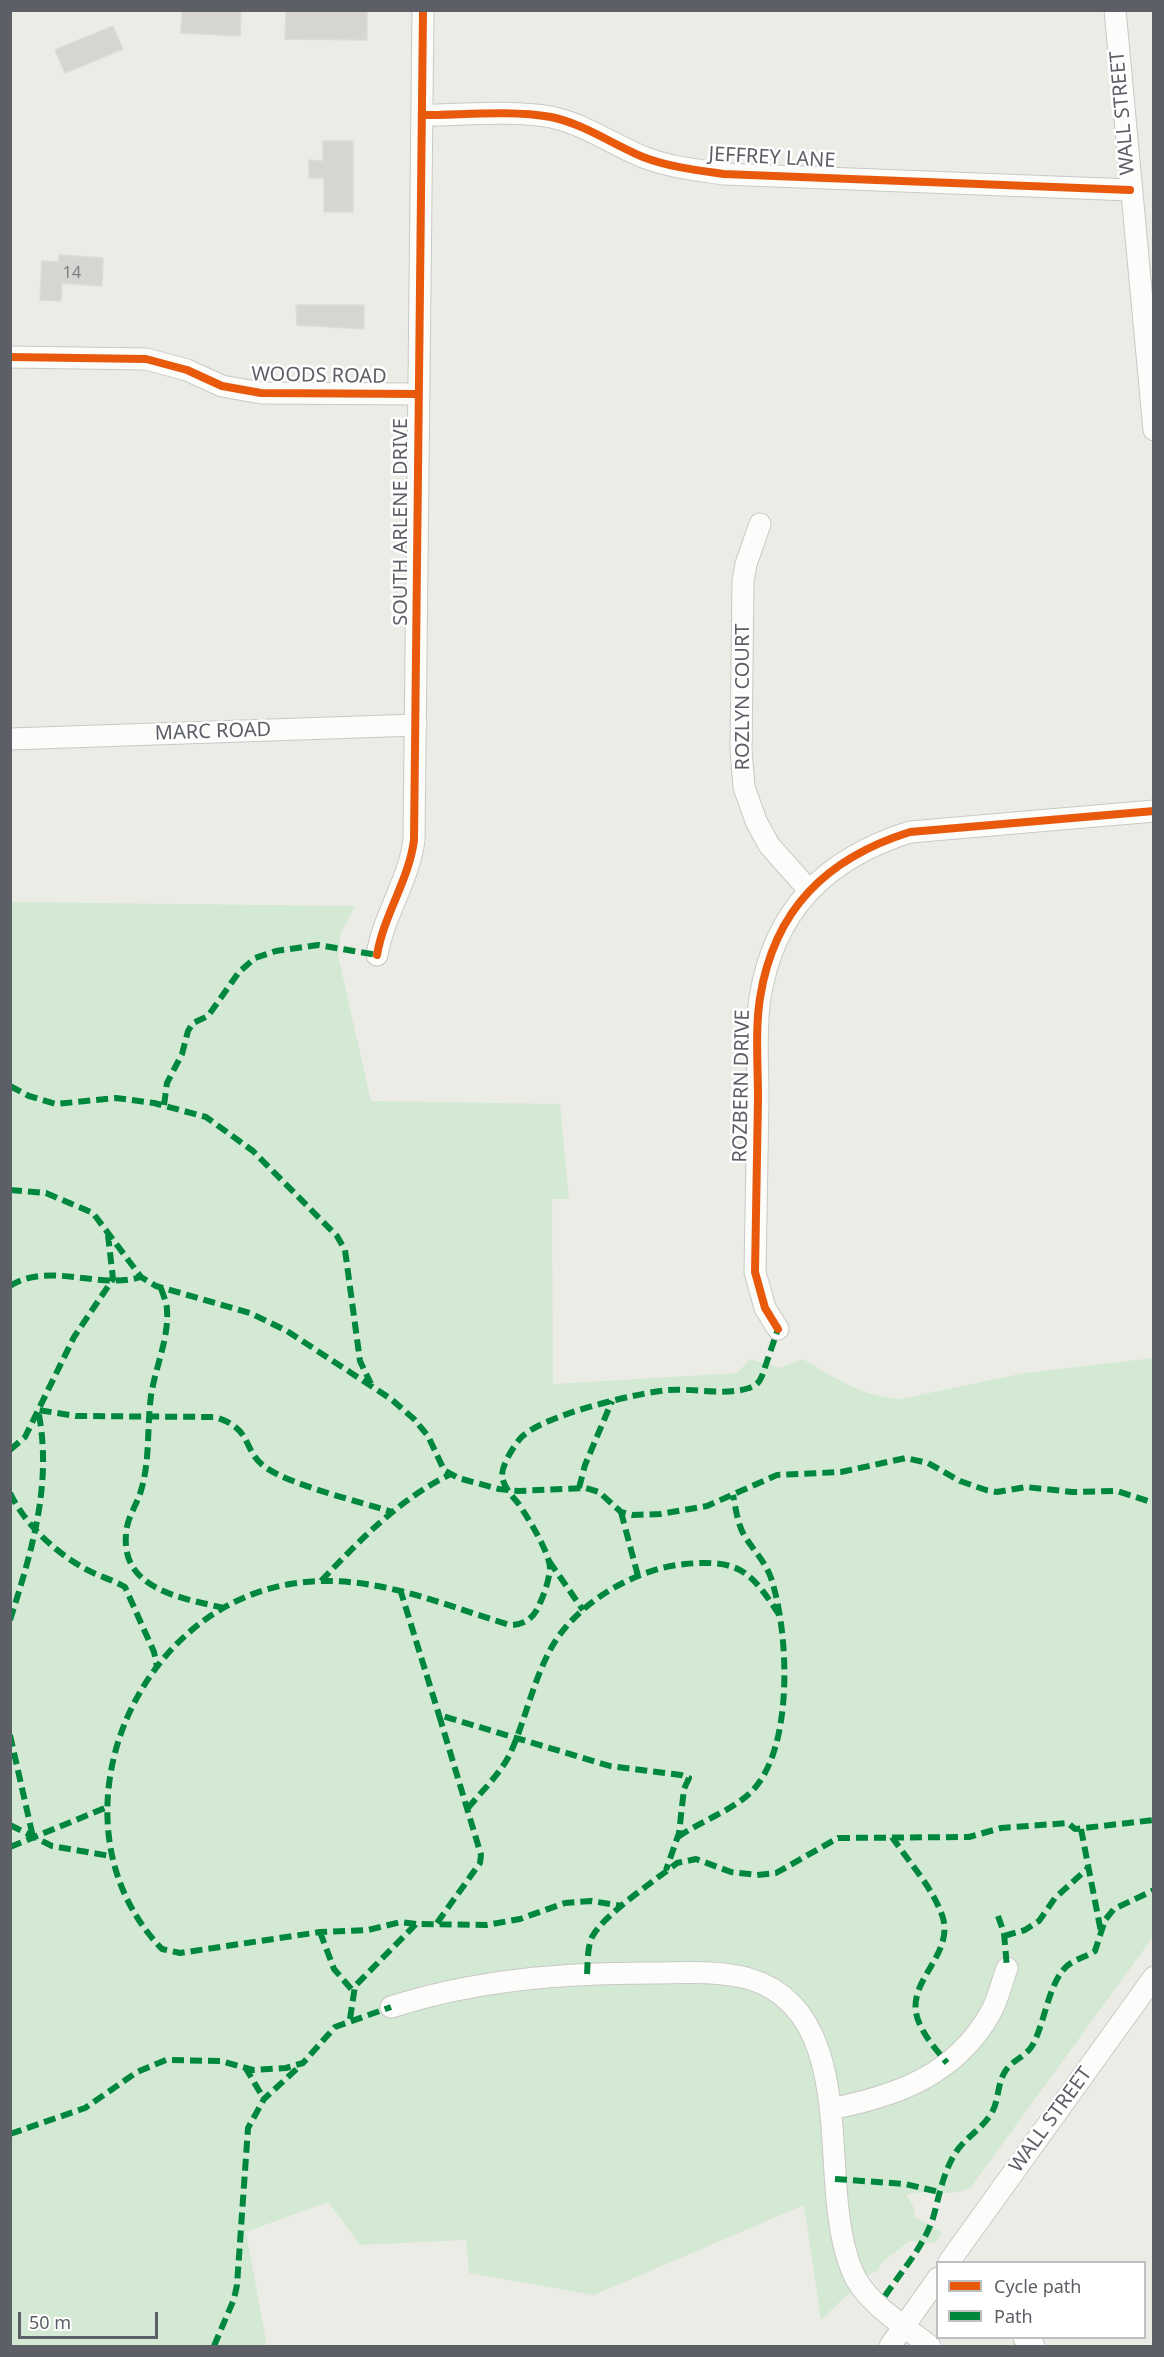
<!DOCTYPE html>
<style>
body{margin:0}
#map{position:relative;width:1164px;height:2357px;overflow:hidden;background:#ecece7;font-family:"Noto Sans",sans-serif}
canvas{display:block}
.frame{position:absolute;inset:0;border:12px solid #5c5f65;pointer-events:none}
.legend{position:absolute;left:936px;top:2261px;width:210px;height:78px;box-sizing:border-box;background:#fff;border:2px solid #bebfc1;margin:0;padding:8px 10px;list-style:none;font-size:18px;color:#5c5f65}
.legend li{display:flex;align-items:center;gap:12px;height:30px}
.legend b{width:30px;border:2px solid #bebfc1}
.scale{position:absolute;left:18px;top:2312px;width:140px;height:27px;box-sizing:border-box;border:3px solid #5c5f65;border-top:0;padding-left:8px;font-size:18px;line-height:21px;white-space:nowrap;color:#5c5f65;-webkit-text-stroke:4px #fff;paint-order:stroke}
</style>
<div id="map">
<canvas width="1164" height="2357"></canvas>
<div class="frame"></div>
<ul class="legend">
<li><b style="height:8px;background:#e8590c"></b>Cycle path</li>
<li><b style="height:8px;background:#00873e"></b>Path</li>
</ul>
<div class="scale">50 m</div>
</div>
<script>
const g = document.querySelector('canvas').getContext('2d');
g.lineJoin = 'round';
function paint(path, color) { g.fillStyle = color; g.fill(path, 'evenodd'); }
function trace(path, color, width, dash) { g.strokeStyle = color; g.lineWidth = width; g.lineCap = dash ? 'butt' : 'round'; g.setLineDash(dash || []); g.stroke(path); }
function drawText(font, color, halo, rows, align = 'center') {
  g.font = font + ' "Noto Sans",sans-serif'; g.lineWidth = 5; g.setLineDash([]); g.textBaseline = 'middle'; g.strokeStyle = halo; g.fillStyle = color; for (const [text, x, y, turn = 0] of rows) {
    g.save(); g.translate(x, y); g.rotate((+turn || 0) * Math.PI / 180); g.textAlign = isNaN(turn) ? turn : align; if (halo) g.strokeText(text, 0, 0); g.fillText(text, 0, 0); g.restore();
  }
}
paint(new Path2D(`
 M 11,902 L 355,906 L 341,933 L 338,955 L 371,1101 L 560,1104 L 569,1199 L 552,1199 L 553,1384 L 737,1373 L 750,1359 L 780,1368 L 803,1359 C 834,1378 864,1397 901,1399 L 1024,1373 L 1153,1358 L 1153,1937 L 971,2187 C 947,2199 929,2188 906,2195 L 913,2205 L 915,2217 L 942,2232 L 935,2243 L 910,2241 L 880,2264 L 879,2270 L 868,2275 L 821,2320 L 804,2205 L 594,2295 L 469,2273 L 466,2240 L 360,2245 L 328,2202 L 246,2232 L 267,2346 L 11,2346 Z`), '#d4e9d4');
const building = new Path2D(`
 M 182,10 L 241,10 L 240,36 L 181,33 Z
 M 286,10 L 367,10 L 367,40 L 285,39 Z
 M 113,26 L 123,49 L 65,73 L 55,50 Z
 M 323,141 L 353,141 L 353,212 L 324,212 L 324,178 L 309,178 L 309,160 L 323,161 Z
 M 59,255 L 103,258 L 102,286 L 62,283 L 61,301 L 40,300 L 42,261 L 58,262 Z
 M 296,305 L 364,305 L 364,329 L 297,325 Z`);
paint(building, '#d6d5d2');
trace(building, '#dcdbd6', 1.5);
const minor = new Path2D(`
 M 1115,10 L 1154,430
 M 422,115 C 464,115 509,110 551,117 C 584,124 612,144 643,157 C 669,167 696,170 724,174 L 1130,190
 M 10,357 L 146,359 L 187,370 L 222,386 L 261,393 L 418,394
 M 760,524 L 746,564 L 743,581 L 741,750 L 744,787 L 756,821 L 769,845 L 808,889
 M 10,739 L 416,725
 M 377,955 C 384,914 409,880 414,840 L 423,10
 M 778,1329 L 765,1308 L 755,1272 C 756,1214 757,1156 758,1098 C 758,1065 755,1030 760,998 C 774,909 827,858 910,832 L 1154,811
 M 391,2007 C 475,1980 562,1973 651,1973 C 683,1973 718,1970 750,1979 C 836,2005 830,2115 836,2187 C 838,2216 842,2253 856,2279 C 872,2307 906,2327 930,2346
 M 830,2109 C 897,2096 956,2075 991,2012 C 998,1999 1002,1982 1007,1968
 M 949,2262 L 1154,1977
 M 1024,2338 L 1034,2346
 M 890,2346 L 938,2278`);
trace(minor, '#c8c9c7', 23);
trace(minor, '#fcfcfb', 21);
trace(new Path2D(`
 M 10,1086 L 29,1096 L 56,1104 L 116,1098 L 154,1103 L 206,1117 L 253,1151 L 337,1236 L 345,1250 L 360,1361 L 371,1384
 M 164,1105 L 167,1083 L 182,1054 L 188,1031 L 193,1023 L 208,1016 L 239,972 L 255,958 L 276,951 L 318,945 L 377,955
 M 10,1190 L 46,1193 L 93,1213 L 141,1277 L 156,1286 L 250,1313 L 287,1331 L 391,1399 L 414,1419 L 428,1436 L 444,1470 L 458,1478 L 499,1489 L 518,1491 L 586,1488 L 599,1492 L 621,1512 L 633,1515 L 660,1514 L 707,1506 L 777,1475 L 841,1472 L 906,1458 L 928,1463 L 960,1481 L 986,1490 L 997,1492 L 1026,1487 L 1072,1492 L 1117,1491 L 1154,1503
 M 10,1286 C 49,1261 98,1290 141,1277
 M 161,1288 C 163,1295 167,1303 167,1310 C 169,1339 155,1368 151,1396 C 147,1425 150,1458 142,1487 C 138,1504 127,1516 126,1534 C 121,1590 182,1598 224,1608
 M 10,1450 L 25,1437 L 74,1337 L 113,1279 L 108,1235
 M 579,1488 L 585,1465 L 612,1401
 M 10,1493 C 25,1524 53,1550 82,1567 C 95,1575 111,1579 125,1587 L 154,1652 L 157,1667
 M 621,1512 L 638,1576
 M 549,1561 L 583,1610
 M 321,1581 C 360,1540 399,1499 451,1474
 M 400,1589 L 439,1715
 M 10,1620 C 32,1551 53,1482 38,1410 L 76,1416 L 215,1417 C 254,1429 241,1449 265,1467 C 290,1485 361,1502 392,1512
 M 10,1735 L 33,1837
 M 468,1808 C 481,1792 500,1774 510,1754 C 525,1721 532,1685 549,1652 C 573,1605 633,1569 685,1564 C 741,1559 751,1572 780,1616
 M 10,1825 L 52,1846 L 110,1856
 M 1081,1829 L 1101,1932
 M 678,1837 C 701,1821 729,1812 749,1794 C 795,1752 789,1632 771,1578 C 765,1561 753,1550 744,1535 C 737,1522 736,1509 733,1495
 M 892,1837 C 908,1861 934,1889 943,1918 C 953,1954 910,1979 916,2013 C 920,2032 935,2048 947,2063
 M 10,1847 L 105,1808
 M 998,1916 L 1004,1933 L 1007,1968
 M 437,1923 L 480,1863 L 481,1855 L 439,1715 L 610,1766 L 681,1775 L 689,1778 L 684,1789 L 679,1833 L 666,1870
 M 416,1924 L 401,1922 L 368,1930 L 320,1932 L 180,1953 L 162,1949 C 45,1828 129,1611 290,1584 C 368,1571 437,1603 510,1625 C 525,1625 535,1617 540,1603 C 545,1592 549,1580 550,1568 C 550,1553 527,1516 518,1503 C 512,1496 503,1486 502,1476 C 502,1465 512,1449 519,1440 C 537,1416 637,1393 668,1390 C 694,1388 724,1396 749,1388 C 756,1386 759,1383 762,1376 L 778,1329
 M 320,1932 L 334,1969 L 353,1991
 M 1004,1936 L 1025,1930 L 1039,1921 L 1055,1898 L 1088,1868
 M 587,1974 C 588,1962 587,1948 592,1937 C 604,1914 656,1880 677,1863 L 696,1859 L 731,1872 L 757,1875 L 776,1873 L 838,1838 L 969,1837 L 1001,1828 L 1068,1823 L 1075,1829 L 1154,1820
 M 350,2019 L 355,1986 L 416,1924 L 486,1925 L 520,1919 L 565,1903 L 591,1901 L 622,1906
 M 245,2067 L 264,2099
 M 10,2134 L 85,2108 L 137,2072 L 166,2060 L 221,2061 L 253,2070 L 286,2068 L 303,2063 L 335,2027 L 391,2007
 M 835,2179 L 905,2184 L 939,2192
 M 885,2296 C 901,2272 924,2246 933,2218 C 939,2197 942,2177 953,2157 C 962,2140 978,2132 989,2117 C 1000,2103 996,2084 1006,2070 C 1013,2060 1026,2056 1032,2046 C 1045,2024 1048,1983 1067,1966 C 1075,1959 1086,1957 1095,1951 L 1105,1920 L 1114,1909 L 1154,1890
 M 214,2346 L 234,2299 L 237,2285 L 248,2128 L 264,2099 L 301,2065`), '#00873e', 6, [12, 6]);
trace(new Path2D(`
 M 422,115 C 464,115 509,110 551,117 C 584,124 612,144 643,157 C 669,167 696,170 724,174 L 1130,190
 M 10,357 L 146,359 L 187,370 L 222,386 L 261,393 L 418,394
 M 377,955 C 384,914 409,880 414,840 L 423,10
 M 778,1329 L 765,1308 L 755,1272 C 756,1214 757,1156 758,1098 C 758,1065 755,1030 760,998 C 774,909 827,858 910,832 L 1154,811`), '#e8590c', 8);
drawText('16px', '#7b7d81', null, [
 ["14",72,273]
]);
drawText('20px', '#5c5f65', '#fff', [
 ["WALL STREET",1123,113,-95],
 ["JEFFREY LANE",772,158,3],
 ["WOODS ROAD",319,376,1],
 ["SOUTH ARLENE DRIVE",401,522,-90],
 ["ROZLYN COURT",743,697,-90],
 ["MARC ROAD",213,732,-2],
 ["ROZBERN DRIVE",742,1086,-89],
 ["WALL STREET",1051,2120,-54]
]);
</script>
